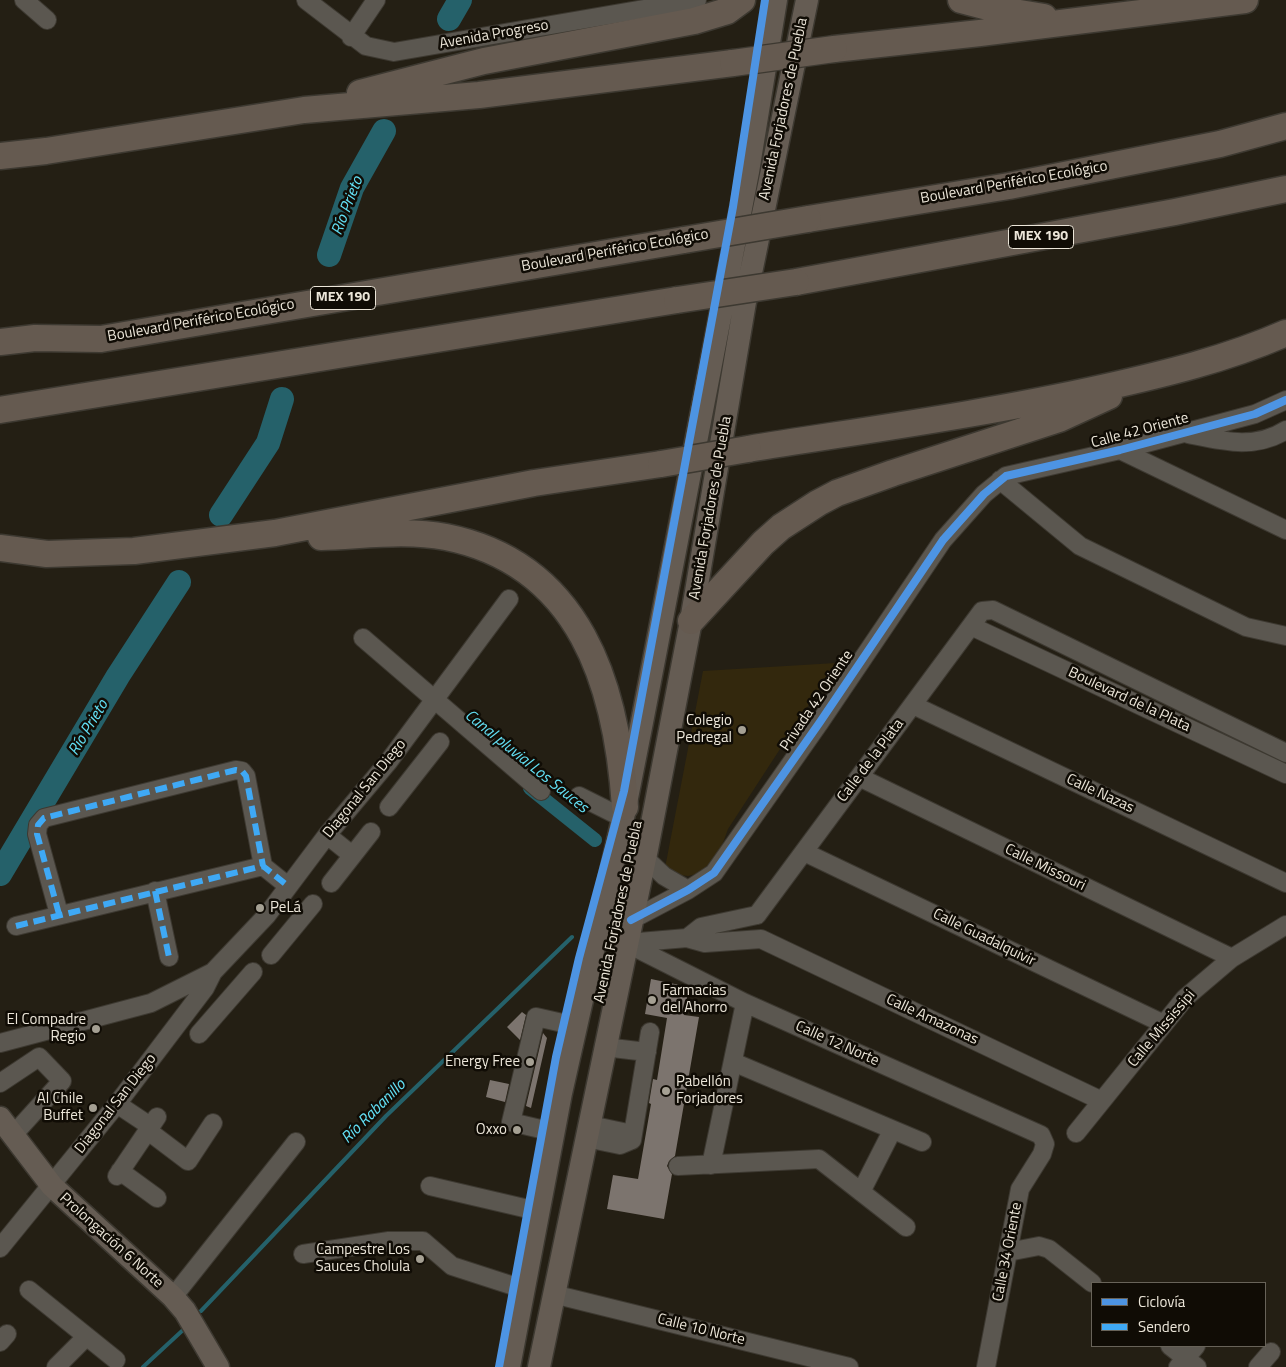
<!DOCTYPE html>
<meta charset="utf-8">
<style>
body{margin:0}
#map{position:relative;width:1286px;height:1367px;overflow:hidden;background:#241f14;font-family:"Titillium Web",sans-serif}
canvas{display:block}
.legend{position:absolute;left:1091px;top:1282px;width:175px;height:65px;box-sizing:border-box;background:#100c05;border:1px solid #686359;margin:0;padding:6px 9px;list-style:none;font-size:15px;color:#ebe5d8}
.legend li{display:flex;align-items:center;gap:10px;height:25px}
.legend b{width:25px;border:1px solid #686359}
</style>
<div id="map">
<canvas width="1286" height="1367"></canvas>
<ul class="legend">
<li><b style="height:6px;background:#4d94e3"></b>Ciclovía</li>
<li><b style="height:6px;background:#3fa9f5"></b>Sendero</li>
</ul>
</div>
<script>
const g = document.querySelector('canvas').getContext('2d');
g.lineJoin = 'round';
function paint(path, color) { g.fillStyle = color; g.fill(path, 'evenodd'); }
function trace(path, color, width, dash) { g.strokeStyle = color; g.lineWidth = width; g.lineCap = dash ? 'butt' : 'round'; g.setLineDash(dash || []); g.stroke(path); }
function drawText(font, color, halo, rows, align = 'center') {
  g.font = font + ' "Titillium Web",sans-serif'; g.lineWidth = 5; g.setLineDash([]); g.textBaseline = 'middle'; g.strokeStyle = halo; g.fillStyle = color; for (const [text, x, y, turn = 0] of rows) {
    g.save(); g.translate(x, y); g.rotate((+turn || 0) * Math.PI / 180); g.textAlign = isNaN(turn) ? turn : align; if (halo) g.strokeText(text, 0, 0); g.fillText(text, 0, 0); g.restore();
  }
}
paint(new Path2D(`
 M 836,663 L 728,829 L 716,862 L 697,874 L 688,876 L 664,873 L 703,671 Z`), '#33280d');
trace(new Path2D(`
 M 201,1311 L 386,1116 L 572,937
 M 143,1367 L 183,1330`), '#25616a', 4);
trace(new Path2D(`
 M 530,788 L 595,840`), '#25616a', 14);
trace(new Path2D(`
 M 449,19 L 460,0
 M 329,255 L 352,188 L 384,131
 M 221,515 L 268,443 L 282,399
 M 0,874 L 118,676 L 179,582`), '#25616a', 24);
paint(new Path2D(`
 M 651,979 L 689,987 L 684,1015 L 699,1017 L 675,1156 L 669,1161 L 667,1166 L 672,1174 L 664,1219 L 607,1209 L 613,1175 L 638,1179 L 651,1104 L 649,1103 L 653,1079 L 657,1080 L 667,1018 L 645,1014 Z
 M 522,1012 L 526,1015 L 520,1040 L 507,1027 Z
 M 543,1033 L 547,1038 L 531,1108 L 526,1106 Z
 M 490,1080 L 509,1084 L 505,1102 L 486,1097 Z`), '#7c746e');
const minor = new Path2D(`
 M 24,0 L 47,20
 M 306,0 L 366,46 L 394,52 L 697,0
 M 351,37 L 376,0
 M 1188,434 C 1222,441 1255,450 1286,430
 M 1120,450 L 1286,530
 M 1000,480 L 1080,546 L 1246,627 L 1286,636
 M 971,626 L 1286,774
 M 363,638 L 541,791
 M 913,705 L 1286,883
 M 859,777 L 1232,958
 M 579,796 L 623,818
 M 389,807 L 440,742
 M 327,835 L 352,855
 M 804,852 L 1164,1024
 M 645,858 L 664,876 L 688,890
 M 331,883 L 371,832
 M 155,891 L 169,957
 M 59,914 L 37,834 L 38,825 L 44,818 L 236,770 L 242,771 L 246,776 L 263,866
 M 757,915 L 982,611 L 993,610 L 1286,753
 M 631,920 L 688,890 L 714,873 L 820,722 L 943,540 L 984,494 L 1006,476 L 1120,450 L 1255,414 L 1286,400
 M 16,926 L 263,866 L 288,886
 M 687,938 L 701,927 L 757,915
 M 626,943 L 745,1003 L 1041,1135 L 1045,1144 L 1042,1154 L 1020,1189 L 986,1367
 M 627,943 L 687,938 L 705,943 L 761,939 L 1102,1101
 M 271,955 L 313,904
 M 199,1034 L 253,972
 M 0,1043 L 151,1003 L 213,972
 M 604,1047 L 647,1052
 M 733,1062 L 922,1142
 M 0,1083 L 39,1057 L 62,1081 L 14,1134
 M 117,1104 L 150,1126
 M 147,1130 L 188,1161 L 213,1123
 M 553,1132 L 511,1122 L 536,1017 L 576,1026
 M 1076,1133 L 1185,998 L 1232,958 L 1286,925
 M 586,1138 L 620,1145 L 632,1140 L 623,1132 L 590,1125
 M 632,1140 L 650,1032
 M 711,1165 L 745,1003
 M 678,1166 L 819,1159 L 906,1227
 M 120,1171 L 157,1198
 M 117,1176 L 157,1117
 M 430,1186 L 537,1211
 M 861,1192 L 892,1131
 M 0,1248 L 117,1104 L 205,988 L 213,972 L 267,915 L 327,835 L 389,761 L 509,599
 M 1008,1252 L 1039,1246 L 1049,1249 L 1092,1283
 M 303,1254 L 389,1241 L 423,1241 L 452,1266 L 523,1289
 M 29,1290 L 116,1360
 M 553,1294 L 849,1367
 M 173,1297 L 296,1142
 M 0,1342 L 7,1334
 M 1170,1346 L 1197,1367
 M 56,1367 L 86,1337
 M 1178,1367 L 1196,1346
 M 1258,1367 L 1271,1352`);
const major = new Path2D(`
 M 0,1118 L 52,1186 L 173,1297 L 185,1311 L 218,1367
 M 509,1367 L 561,1093 L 623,818 L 642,722 L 748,172 L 776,0
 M 539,1367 L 647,849 L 691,621 L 745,302 L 807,0`);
const highway = new Path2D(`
 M 961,0 L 995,9 L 1044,17
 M 834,49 L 980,33 L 1245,0
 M 360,93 L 484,61 L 694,21 L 727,11 L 742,0
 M 0,156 L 46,151 L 304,110 L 479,95 L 733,63
 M 808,219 L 1009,186 L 1220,144 L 1286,126
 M 796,282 L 1175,212 L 1286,189
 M 0,342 L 35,338 L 101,339 L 684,240
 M 0,410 L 677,300
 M 748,449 C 866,430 985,414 1102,388 C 1164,374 1227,359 1286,333
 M 321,537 C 361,536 405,529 446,537 C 581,564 617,686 625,807
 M 0,548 L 47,554 L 134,551 L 275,533 L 534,483 L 661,464
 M 691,621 L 763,543 L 781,527 L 818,503 L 837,493 L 893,473 L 1059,419 L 1109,396`);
trace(minor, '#3d3931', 20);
trace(major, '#3d3931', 25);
trace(highway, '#3d3931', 29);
trace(minor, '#5b5750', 18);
trace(major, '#655c53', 22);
trace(highway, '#655a50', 26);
const highwayBridge = new Path2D(`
 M 733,63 L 834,49
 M 684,240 L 808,219
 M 677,300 L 796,282
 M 661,464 L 748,449`);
trace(highwayBridge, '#3d3931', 29, []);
trace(highwayBridge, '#655a50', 26);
trace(new Path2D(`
 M 155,891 L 169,957
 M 59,914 L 37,834 L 38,825 L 44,818 L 236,770 L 242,771 L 246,776 L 263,866
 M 16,926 L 263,866 L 288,886`), '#3fa9f5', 6, [12, 6]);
trace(new Path2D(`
 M 631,920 L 688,890 L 714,873 L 820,722 L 943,540 L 984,494 L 1006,476 L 1120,450 L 1255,414 L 1286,400
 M 499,1367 L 556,1057 L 579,958 L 624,791 L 733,207 L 765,0`), '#4d94e3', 8);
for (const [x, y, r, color] of [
 [742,730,5,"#a5a093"],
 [260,908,5,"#a5a093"],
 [652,1000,5,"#a5a093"],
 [96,1029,5,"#a5a093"],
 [530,1062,5,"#a5a093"],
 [666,1091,5,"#a5a093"],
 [93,1108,5,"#a5a093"],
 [517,1130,5,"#a5a093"],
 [420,1259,5,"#a5a093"]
]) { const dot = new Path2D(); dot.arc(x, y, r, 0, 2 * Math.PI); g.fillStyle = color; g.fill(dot); trace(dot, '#100c05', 2); }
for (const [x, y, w] of [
 [1041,237,65],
 [343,298,65]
]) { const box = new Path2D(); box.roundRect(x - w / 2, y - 11.5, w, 23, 4); g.fillStyle = '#100c05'; g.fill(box); trace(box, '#ebe5d8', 1); }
drawText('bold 14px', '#ebe5d8', null, [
 ["MEX 190",1041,237],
 ["MEX 190",343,298]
]);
drawText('15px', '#ebe5d8', '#100c05', [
 ["Avenida Progreso",494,35,-10],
 ["Avenida Forjadores de Puebla",784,109,-78],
 ["Boulevard Periférico Ecológico",1014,183,-10],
 ["Boulevard Periférico Ecológico",615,251,-10],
 ["Boulevard Periférico Ecológico",201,321,-10],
 ["Calle 42 Oriente",1140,431,-15],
 ["Avenida Forjadores de Puebla",711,508,-80],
 ["Boulevard de la Plata",1129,700,25],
 ["Privada 42 Oriente",817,701,-56],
 ["Calle de la Plata",871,761,-53],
 ["Diagonal San Diego",365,789,-51],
 ["Calle Nazas",1100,794,25],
 ["Calle Missouri",1045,868,26],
 ["Avenida Forjadores de Puebla",619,912,-78],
 ["Calle Guadalquivir",984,938,26],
 ["Calle Amazonas",932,1020,25],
 ["Calle Mississipi",1162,1029,-50],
 ["Calle 12 Norte",837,1044,24],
 ["Diagonal San Diego",116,1104,-52],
 ["Prolongación 6 Norte",111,1241,42],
 ["Calle 34 Oriente",1008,1252,-79],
 ["Calle 10 Norte",701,1330,14]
]);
drawText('15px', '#ebe5d8', '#100c05', [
 ["Colegio",732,721],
 ["Pedregal",732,738],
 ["PeLá",270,908,"left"],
 ["Farmacias",662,991,"left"],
 ["del Ahorro",662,1008,"left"],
 ["El Compadre",86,1020],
 ["Regio",86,1037],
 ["Energy Free",520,1062],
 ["Pabellón",676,1082,"left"],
 ["Forjadores",676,1099,"left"],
 ["Al Chile",83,1099],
 ["Buffet",83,1116],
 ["Oxxo",507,1130],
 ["Campestre Los",410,1250],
 ["Sauces Cholula",410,1267]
], 'right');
drawText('italic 16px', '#63e1f6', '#100c05', [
 ["Río Prieto",348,206,-69],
 ["Río Prieto",89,728,-59],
 ["Canal pluvial Los Sauces",526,762,39],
 ["Río Rabanillo",374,1112,-45]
]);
</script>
